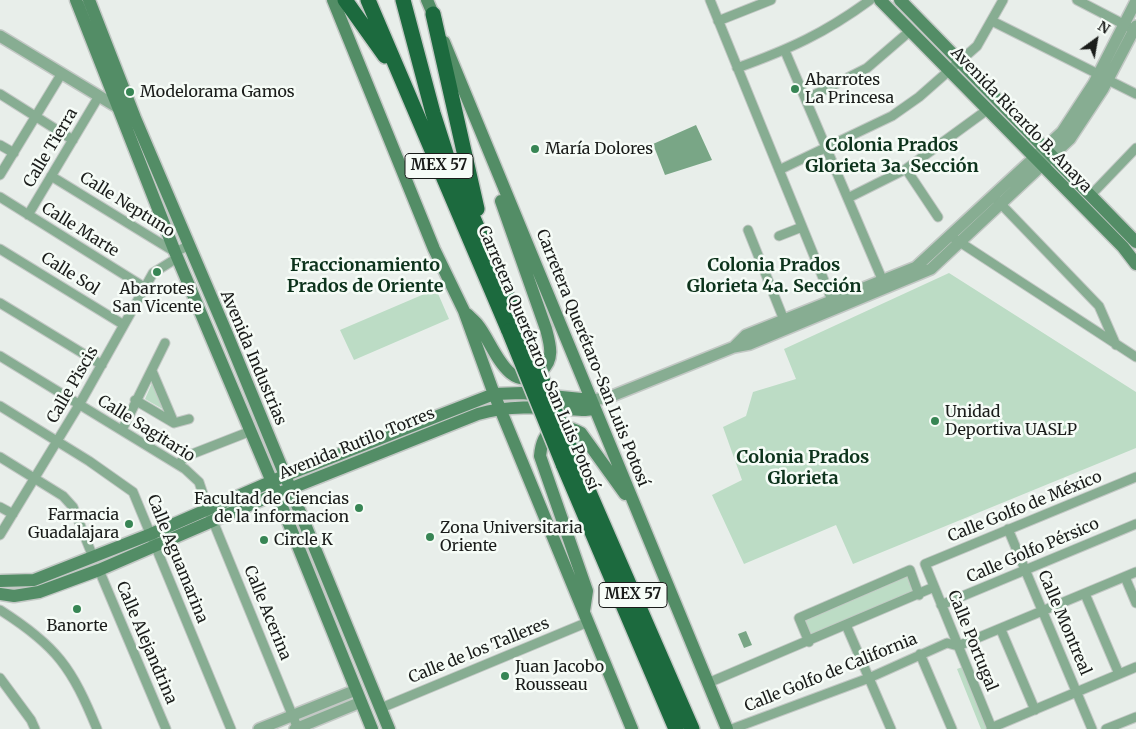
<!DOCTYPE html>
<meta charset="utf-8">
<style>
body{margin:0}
#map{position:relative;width:1136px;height:729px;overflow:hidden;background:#e8eeea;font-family:Merriweather,serif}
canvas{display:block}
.north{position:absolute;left:1071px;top:15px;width:50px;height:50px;-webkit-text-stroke:4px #f6fcf7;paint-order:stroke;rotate:32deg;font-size:14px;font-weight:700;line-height:20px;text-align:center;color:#1a1c1a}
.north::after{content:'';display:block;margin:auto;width:18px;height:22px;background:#1a1c1a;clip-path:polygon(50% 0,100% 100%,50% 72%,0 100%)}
</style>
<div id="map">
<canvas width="1136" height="729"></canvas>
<div class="north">N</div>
</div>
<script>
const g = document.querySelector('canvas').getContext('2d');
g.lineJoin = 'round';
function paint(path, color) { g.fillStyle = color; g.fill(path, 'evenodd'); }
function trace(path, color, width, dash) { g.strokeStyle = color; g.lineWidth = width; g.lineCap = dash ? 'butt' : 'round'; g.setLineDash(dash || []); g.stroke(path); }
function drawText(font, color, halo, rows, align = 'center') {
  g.font = font + ' Merriweather,serif'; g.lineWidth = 5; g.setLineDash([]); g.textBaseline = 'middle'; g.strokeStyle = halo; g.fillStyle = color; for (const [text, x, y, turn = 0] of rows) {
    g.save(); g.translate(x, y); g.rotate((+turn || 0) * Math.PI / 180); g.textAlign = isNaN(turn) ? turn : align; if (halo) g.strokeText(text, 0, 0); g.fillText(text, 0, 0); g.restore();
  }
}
paint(new Path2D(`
 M 949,273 L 1136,392 L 1136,448 L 853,564 L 836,525 L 744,564 L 712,495 L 742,480 L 723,427 L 746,416 L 753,392 L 796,379 L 784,349 Z
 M 436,289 L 449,319 L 354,360 L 340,330 Z
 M 152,383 L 166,411 L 145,399 Z
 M 908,576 L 915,593 L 811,636 L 803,620 Z
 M 965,666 L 990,729 L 981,729 L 957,669 Z`), '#bcdcc5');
paint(new Path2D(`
 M 696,125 L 712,160 L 665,175 L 653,144 Z
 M 746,631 L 752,645 L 744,648 L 738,634 Z`), '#79a686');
const minor = new Path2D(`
 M 710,0 L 834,305
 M 1077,0 L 1129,27
 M 718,21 L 771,0
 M 992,21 L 1098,74
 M 785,51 L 885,286
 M 737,68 C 790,49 825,33 870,0
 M 1108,80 L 1136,94
 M 0,94 L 73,140
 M 806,99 L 867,68 L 910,31
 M 0,145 L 14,153
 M 906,169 L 938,217
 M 779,170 L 892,116 L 919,97 L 977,46 L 1003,0
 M 0,175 L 62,73
 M 51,176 L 175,252 L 188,246
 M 1090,196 L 1136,148
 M 0,197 L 144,287
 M 848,198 L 906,169 L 987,110
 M 997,200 L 1099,306 L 1116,345
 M 28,215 L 99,96
 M 748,230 L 784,320
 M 779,236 L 802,227
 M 955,239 L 1136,357
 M 0,249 L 124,325
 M 0,303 L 102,365
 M 0,356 L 185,469 L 199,482 L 208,509 L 298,729
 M 135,400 L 174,423 L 152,371
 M 0,406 L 89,461 L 133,492 L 231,729
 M 174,423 L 189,419
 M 122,430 L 165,343
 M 0,457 L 63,496 L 73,507 L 93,557
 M 178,464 L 187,456 L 251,431
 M 0,507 L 13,514
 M 1008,529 L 1092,729
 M 0,535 L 79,405 L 153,273 L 177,258
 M 99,570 L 166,729
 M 1125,577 L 1136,603
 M 1085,594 L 1119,674
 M 941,605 L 1136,524
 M 0,610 C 57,646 72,668 97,729
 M 846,625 L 891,729
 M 1001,630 L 1035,710
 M 809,642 L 799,618 L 910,570 L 919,595
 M 920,654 L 952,729
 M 0,678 L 31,720 L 35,729
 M 708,683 L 934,587
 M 381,708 L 588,622
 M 991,728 L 1136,667
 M 732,729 L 869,678 L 947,643 L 958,646 L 1136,572
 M 992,729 L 925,564 L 1136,477
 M 1106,729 L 1136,717`);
const tertiary = new Path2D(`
 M 0,36 L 122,110
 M 734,347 L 746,335 L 916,267 L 1062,132 L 1094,83 L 1136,1
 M 591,400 L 607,398 L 734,347 L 750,344 L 931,269 L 1070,139 L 1103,89 L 1136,26
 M 259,729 L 356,690
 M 295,729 L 361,702`);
const secondary = new Path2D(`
 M 76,0 L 175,252 L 272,482 L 372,729
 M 89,0 L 135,118 L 227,334 L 389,729
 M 333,0 L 434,249 L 464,311 L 494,394 L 632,729
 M 427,0 L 436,21
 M 880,0 L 1123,247 L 1136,264
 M 900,0 L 1136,242
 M 444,42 L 727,729
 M 467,314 C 471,318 475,321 478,325 C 493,343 508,398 541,371 C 555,360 550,344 546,329 L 501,201
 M 0,581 L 34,580 L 151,534 L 284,476 L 494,394 L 522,393 L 591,400
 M 0,594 L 14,596 L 39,592 L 99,570 L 254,503 L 478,414 C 513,404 548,408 585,410 L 594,409
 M 584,611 L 587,591 L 540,456 C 542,431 557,419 581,433 L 625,494`);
const trunk = new Path2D(`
 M 345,0 L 385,56
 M 368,0 L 509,331
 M 403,0 L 433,113 L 448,160 L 520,326
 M 433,14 L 477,209
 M 575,460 L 692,729
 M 563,464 L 676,729`);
trace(minor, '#c3c8c5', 11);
trace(tertiary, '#c3c8c5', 14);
trace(secondary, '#c3c8c5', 15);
trace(trunk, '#c3c8c5', 18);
trace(minor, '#87ad92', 9);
trace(tertiary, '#87ad92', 11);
trace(secondary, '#538d66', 12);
trace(trunk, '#1c6a3e', 15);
const trunkBridge = new Path2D(`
 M 520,326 L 575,460
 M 509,331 L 563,464`);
trace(trunkBridge, '#c3c8c5', 18, []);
trace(trunkBridge, '#1c6a3e', 15);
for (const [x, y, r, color] of [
 [795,89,5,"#378554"],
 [130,92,5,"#378554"],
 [535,149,5,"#378554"],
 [157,272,5,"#378554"],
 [935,421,5,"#378554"],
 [359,508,5,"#378554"],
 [129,524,5,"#378554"],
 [430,537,5,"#378554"],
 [264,540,5,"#378554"],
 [77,609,5,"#378554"],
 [505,676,5,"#378554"]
]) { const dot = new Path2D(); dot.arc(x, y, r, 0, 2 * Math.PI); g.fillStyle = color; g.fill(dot); trace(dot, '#f6fcf7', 2); }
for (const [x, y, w] of [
 [439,166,68],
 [633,595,68]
]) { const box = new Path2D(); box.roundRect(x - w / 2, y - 12.5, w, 25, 4); g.fillStyle = '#f6fcf7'; g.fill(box); trace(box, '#1a1c1a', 1); }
drawText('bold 15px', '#1a1c1a', null, [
 ["MEX 57",439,166],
 ["MEX 57",633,595]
]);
drawText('16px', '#1a1c1a', '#f6fcf7', [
 ["Abarrotes",805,80],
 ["La Princesa",805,98],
 ["Modelorama Gamos",140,92],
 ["María Dolores",545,149],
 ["Abarrotes",157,289,"center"],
 ["San Vicente",157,307,"center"],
 ["Unidad",945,412],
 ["Deportiva UASLP",945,430],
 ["Facultad de Ciencias",349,499,"right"],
 ["de la informacion",349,517,"right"],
 ["Farmacia",119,515,"right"],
 ["Guadalajara",119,533,"right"],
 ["Zona Universitaria",440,528],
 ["Oriente",440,546],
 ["Circle K",274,540],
 ["Banorte",77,626,"center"],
 ["Juan Jacobo",515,667],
 ["Rousseau",515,685]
], 'left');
drawText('16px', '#1a1c1a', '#f6fcf7', [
 ["Avenida Ricardo B. Anaya",1021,120,46],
 ["Calle Tierra",51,148,-59],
 ["Calle Neptuno",127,205,32],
 ["Calle Marte",80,230,32],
 ["Calle Sol",70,274,32],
 ["Avenida Industrias",253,358,67],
 ["Carretera Querétaro - San Luis Potosí",538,358,67],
 ["Carretera Querétaro-San Luis Potosí",592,358,68],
 ["Calle Piscis",73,385,-60],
 ["Calle Sagitario",146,429,32],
 ["Avenida Rutilo Torres",357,444,-22],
 ["Calle Golfo de México",1025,507,-22],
 ["Calle Golfo Pérsico",1033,551,-23],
 ["Calle Aguamarina",177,559,68],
 ["Calle Acerina",267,613,68],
 ["Calle Montreal",1064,623,67],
 ["Calle Portugal",972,641,68],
 ["Calle Alejandrina",146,643,67],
 ["Calle de los Talleres",479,651,-22],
 ["Calle Golfo de California",831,673,-22]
]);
drawText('bold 18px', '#0d331c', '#f6fcf7', [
 ["Colonia Prados",892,146],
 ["Glorieta 3a. Sección",892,167],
 ["Fraccionamiento",365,266],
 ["Prados de Oriente",365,287],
 ["Colonia Prados",774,266],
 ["Glorieta 4a. Sección",774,287],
 ["Colonia Prados",803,458],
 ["Glorieta",803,479]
]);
</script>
